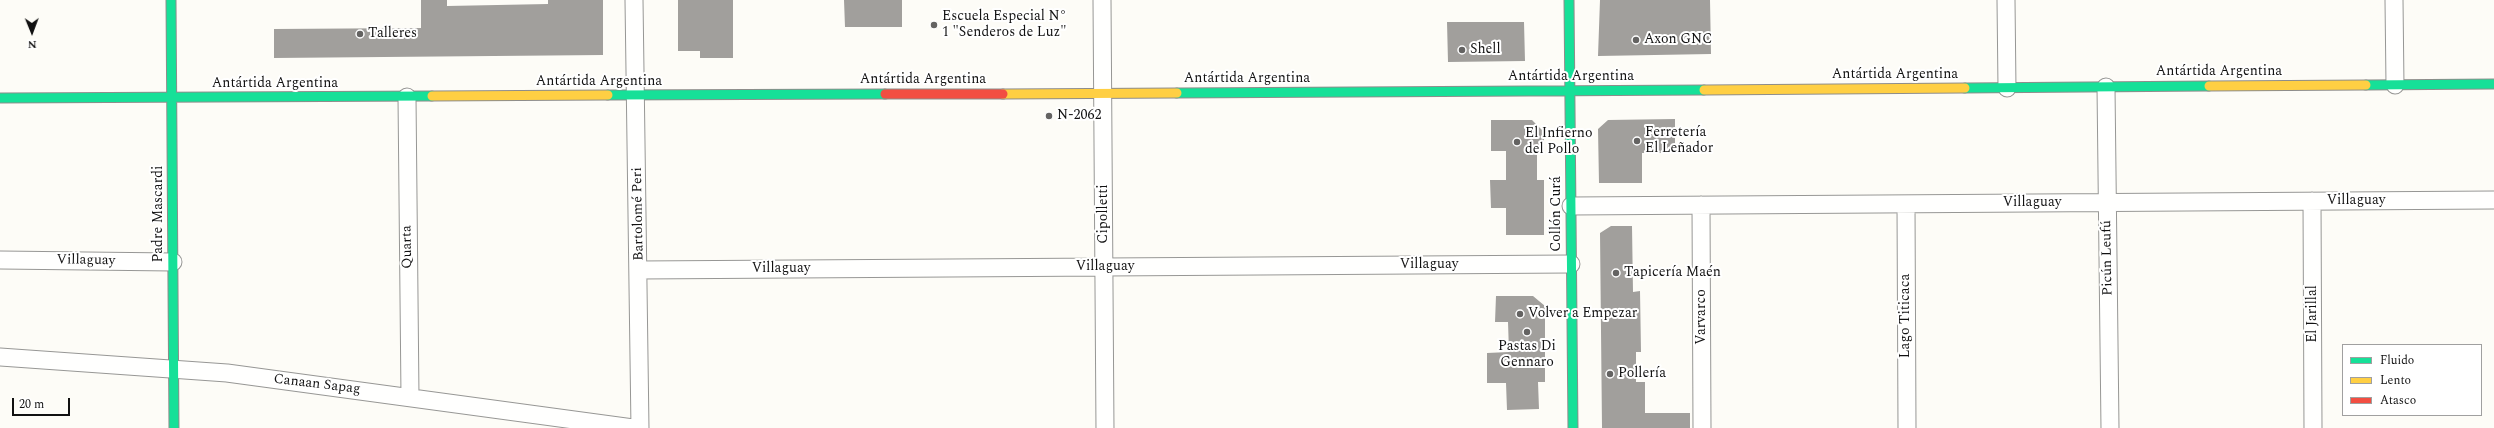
<!DOCTYPE html>
<meta charset="utf-8">
<style>
body{margin:0}
#map{position:relative;width:2494px;height:428px;overflow:hidden;background:#fdfcf7;font-family:Spectral,serif}
canvas{display:block}
.legend{position:absolute;left:2342px;top:344px;width:140px;height:72px;box-sizing:border-box;background:#fff;border:1px solid #a0a0a0;margin:0;padding:5px 7px;list-style:none;font-size:12px;color:#111}
.legend li{display:flex;align-items:center;gap:8px;height:20px}
.legend b{width:20px;border:1px solid #a0a0a0}
.north{position:absolute;left:12px;top:12px;width:40px;height:40px;-webkit-text-stroke:3px #fff;paint-order:stroke;rotate:179deg;font-size:11px;font-weight:700;line-height:16px;text-align:center;color:#111}
.north::after{content:'';display:block;margin:auto;width:14px;height:18px;background:#111;clip-path:polygon(50% 0,100% 100%,50% 72%,0 100%)}
.scale{position:absolute;left:12px;top:398px;width:58px;height:18px;box-sizing:border-box;border:2px solid #111;border-top:0;padding-left:5px;font-size:12px;line-height:14px;white-space:nowrap;color:#111;-webkit-text-stroke:3px #fff;paint-order:stroke}
</style>
<div id="map">
<canvas width="2494" height="428"></canvas>
<ul class="legend">
<li><b style="height:5px;background:#16e098"></b>Fluido</li>
<li><b style="height:5px;background:#ffcf43"></b>Lento</li>
<li><b style="height:5px;background:#f24e42"></b>Atasco</li>
</ul>
<div class="north">N</div>
<div class="scale">20 m</div>
</div>
<script>
const g = document.querySelector('canvas').getContext('2d');
g.lineJoin = 'round';
function paint(path, color) { g.fillStyle = color; g.fill(path, 'evenodd'); }
function trace(path, color, width, dash) { g.strokeStyle = color; g.lineWidth = width; g.lineCap = dash ? 'butt' : 'round'; g.setLineDash(dash || []); g.stroke(path); }
function drawText(font, color, halo, rows, align = 'center') {
  g.font = font + ' Spectral,serif'; g.lineWidth = 4; g.setLineDash([]); g.textBaseline = 'middle'; g.strokeStyle = halo; g.fillStyle = color; for (const [text, x, y, turn = 0] of rows) {
    g.save(); g.translate(x, y); g.rotate((+turn || 0) * Math.PI / 180); g.textAlign = isNaN(turn) ? turn : align; if (halo) g.strokeText(text, 0, 0); g.fillText(text, 0, 0); g.restore();
  }
}
paint(new Path2D(`
 M 421,0 L 447,0 L 447,6 L 548,4 L 548,0 L 603,0 L 603,55 L 274,58 L 274,29 L 421,28 Z
 M 678,0 L 733,0 L 733,58 L 700,58 L 700,51 L 678,51 Z
 M 844,0 L 902,0 L 902,27 L 845,27 Z
 M 1600,0 L 1710,0 L 1711,54 L 1598,56 Z
 M 1447,22 L 1524,22 L 1525,61 L 1448,62 Z
 M 1675,119 L 1675,153 L 1642,153 L 1642,183 L 1599,183 L 1598,129 L 1608,120 Z
 M 1491,120 L 1532,120 L 1544,132 L 1544,151 L 1537,151 L 1537,180 L 1544,180 L 1544,235 L 1506,235 L 1506,208 L 1491,208 L 1490,180 L 1506,180 L 1506,151 L 1491,151 Z
 M 1611,226 L 1632,226 L 1633,292 L 1640,291 L 1641,352 L 1636,352 L 1636,382 L 1645,382 L 1645,413 L 1690,413 L 1690,428 L 1602,428 L 1600,233 Z
 M 1496,296 L 1533,296 L 1545,306 L 1545,382 L 1538,382 L 1539,409 L 1507,410 L 1506,383 L 1487,383 L 1487,353 L 1509,352 L 1508,322 L 1495,322 Z`), '#a19f9c');
const street = new Path2D(`
 M 634,0 L 640,428
 M 1102,0 L 1105,428
 M 2006,0 L 2007,88
 M 2394,0 L 2395,85
 M 2106,87 L 2110,428
 M 407,97 L 410,397
 M 2312,201 L 2313,428
 M 1906,204 L 1907,428
 M 1701,205 L 1702,428
 M 1571,206 L 2494,200
 M 0,260 L 173,262
 M 639,270 L 1571,264
 M 0,357 L 227,373 L 633,428`);
const fast = new Path2D(`
 M 171,0 L 174,428
 M 1569,0 L 1573,428
 M 2366,85 L 2494,84
 M 1965,88 L 2209,86
 M 1177,93 L 1704,90
 M 608,95 L 885,94
 M 0,98 L 432,96`);
const slow = new Path2D(`
 M 2209,86 L 2366,85
 M 1704,90 L 1965,88
 M 1003,94 L 1177,93
 M 432,96 L 608,95`);
const jam = new Path2D(`
 M 885,94 L 1003,94`);
trace(street, '#979795', 19);
trace(fast, '#8e8d8b', 11);
trace(slow, '#8e8d8b', 11);
trace(jam, '#8e8d8b', 11);
trace(street, '#fffffe', 17);
trace(fast, '#16e098', 9);
trace(slow, '#ffcf43', 9);
trace(jam, '#f24e42', 9);
for (const [x, y, r, color] of [
 [934,25,4,"#646362"],
 [360,34,4,"#646362"],
 [1636,40,4,"#646362"],
 [1462,50,4,"#646362"],
 [1049,116,4,"#646362"],
 [1637,141,4,"#646362"],
 [1517,142,4,"#646362"],
 [1616,273,4,"#646362"],
 [1520,314,4,"#646362"],
 [1527,332,4,"#646362"],
 [1610,374,4,"#646362"]
]) { const dot = new Path2D(); dot.arc(x, y, r, 0, 2 * Math.PI); g.fillStyle = color; g.fill(dot); trace(dot, '#fff', 1.5); }
drawText('14px', '#111', '#fff', [
 ["Escuela Especial N°",942,17],
 ["1 \"Senderos de Luz\"",942,33],
 ["Talleres",368,34],
 ["Axon GNC",1644,40],
 ["Shell",1470,50],
 ["N-2062",1057,116],
 ["Ferretería",1645,133],
 ["El Leñador",1645,149],
 ["El Infierno",1525,134],
 ["del Pollo",1525,150],
 ["Tapicería Maén",1624,273],
 ["Volver a Empezar",1528,314],
 ["Pastas Di",1527,347,"center"],
 ["Gennaro",1527,363,"center"],
 ["Pollería",1618,374]
], 'left');
drawText('14px', '#111', '#fff', [
 ["Antártida Argentina",2219,72],
 ["Antártida Argentina",1895,75],
 ["Antártida Argentina",1571,77],
 ["Antártida Argentina",1247,79],
 ["Antártida Argentina",923,80],
 ["Antártida Argentina",599,82],
 ["Antártida Argentina",275,84],
 ["Villaguay",2356,201],
 ["Villaguay",2032,203],
 ["Padre Mascardi",159,214,-90],
 ["Bartolomé Peri",639,214,-91],
 ["Cipolletti",1104,214,-90],
 ["Collón Curá",1557,214,-90],
 ["Quarta",408,247,-91],
 ["Picún Leufú",2108,258,-91],
 ["Villaguay",86,261,1],
 ["Villaguay",1429,265],
 ["Villaguay",1105,267],
 ["Villaguay",781,269],
 ["El Jarillal",2313,314,-90],
 ["Lago Titicaca",1906,316,-90],
 ["Varvarco",1702,317,-90],
 ["Canaan Sapag",317,385,7]
]);
</script>
